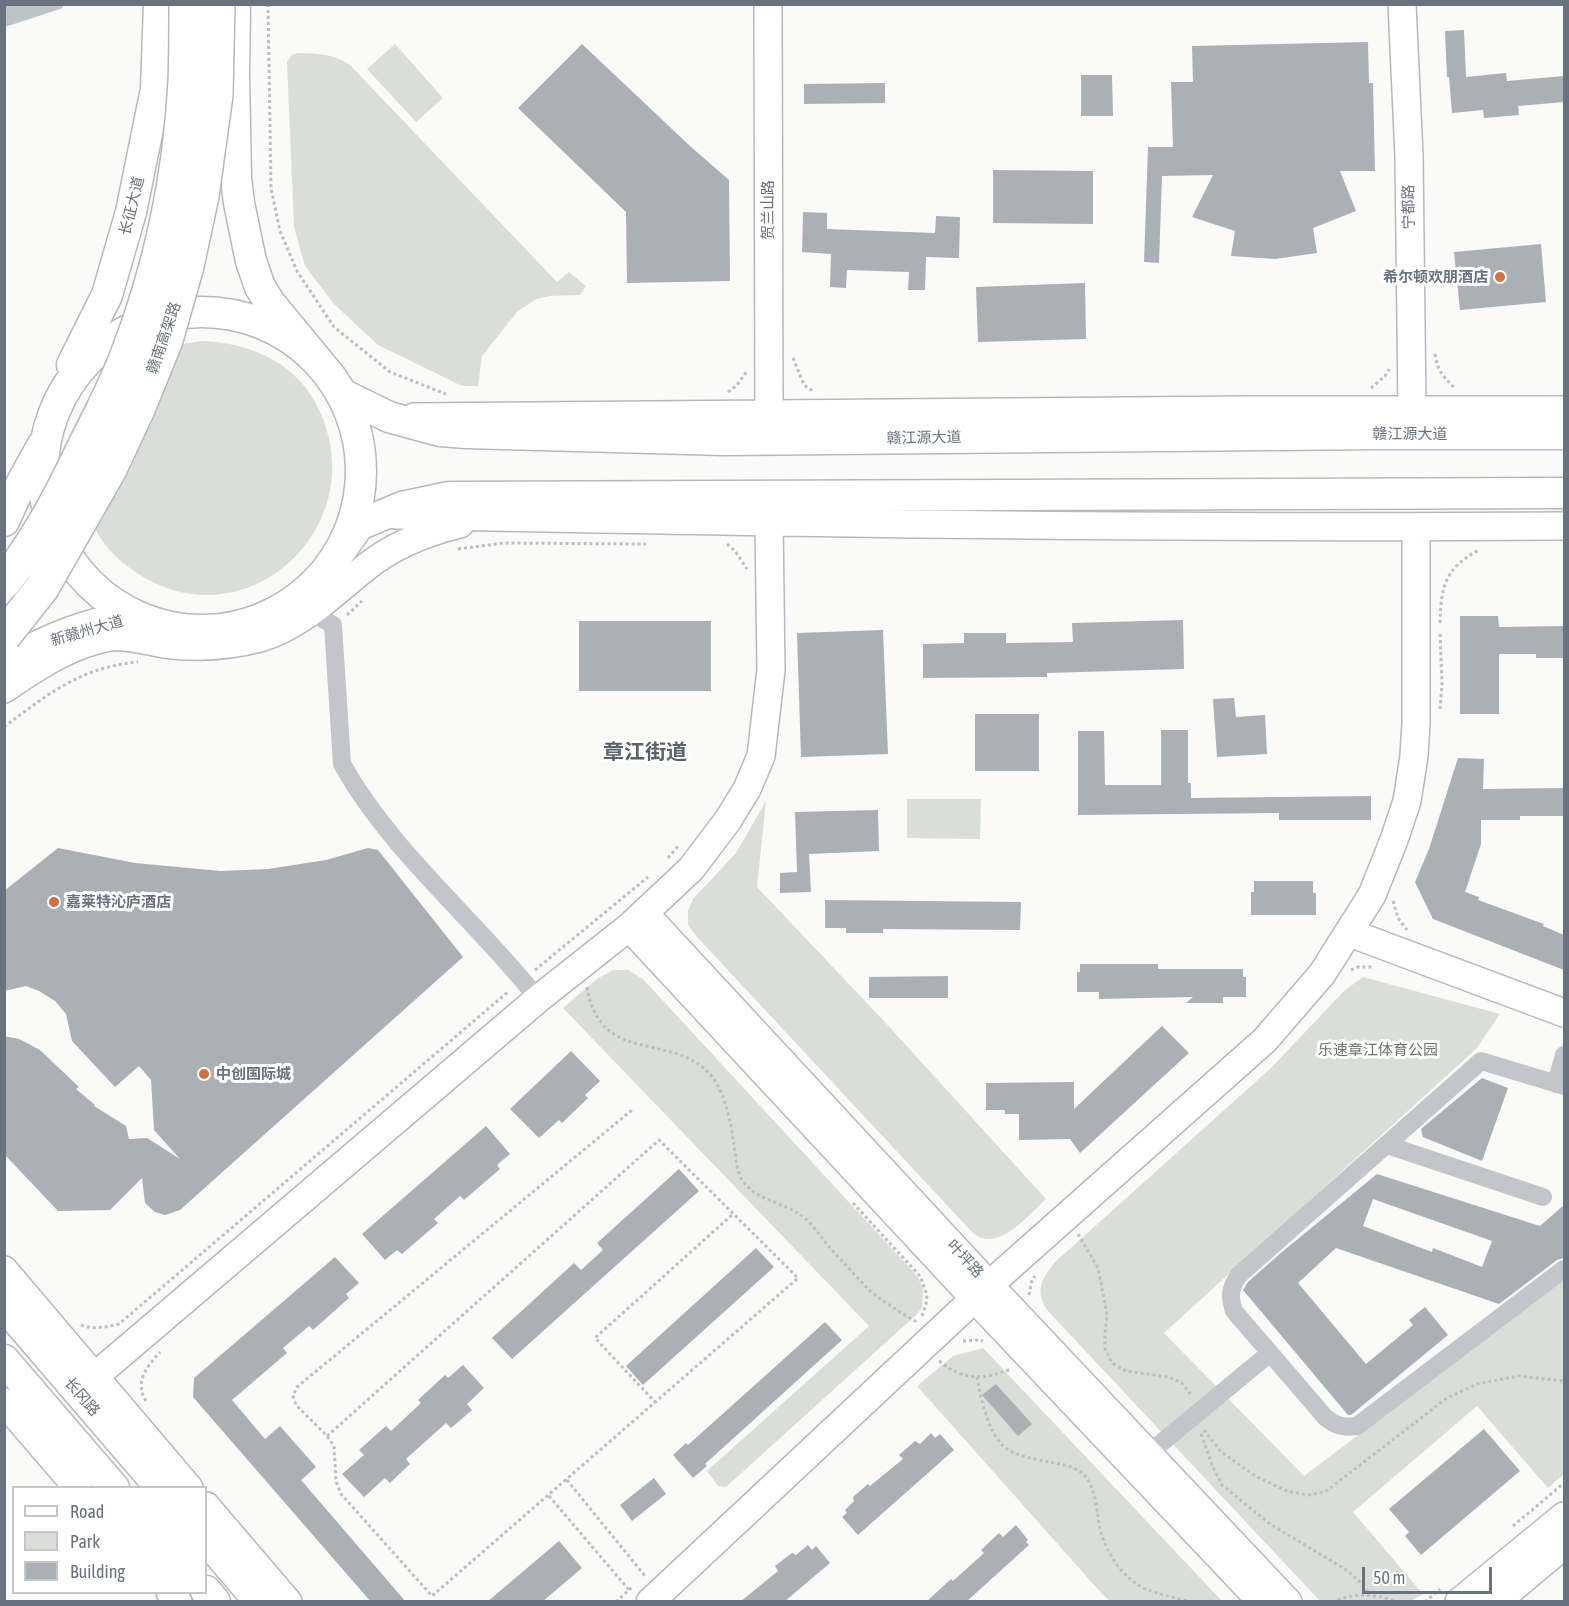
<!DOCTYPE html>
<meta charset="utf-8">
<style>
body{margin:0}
#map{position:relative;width:1569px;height:1606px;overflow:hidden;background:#fafaf8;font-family:"Asap Condensed",sans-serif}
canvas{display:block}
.frame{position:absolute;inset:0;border:6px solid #68737f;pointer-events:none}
.legend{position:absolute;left:12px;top:1486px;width:195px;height:108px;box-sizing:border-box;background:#fff;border:2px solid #c3c7cc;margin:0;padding:8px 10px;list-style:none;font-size:18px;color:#68737f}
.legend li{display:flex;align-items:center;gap:12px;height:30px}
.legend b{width:30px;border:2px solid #c3c7cc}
.scale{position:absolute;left:1362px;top:1567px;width:130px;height:27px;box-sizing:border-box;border:3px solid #68737f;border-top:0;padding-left:8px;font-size:18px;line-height:21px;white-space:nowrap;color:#68737f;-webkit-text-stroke:4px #fff;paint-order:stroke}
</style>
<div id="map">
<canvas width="1569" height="1606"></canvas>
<div class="frame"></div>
<ul class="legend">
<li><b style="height:8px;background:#fff"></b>Road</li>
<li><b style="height:16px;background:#daded8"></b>Park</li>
<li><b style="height:16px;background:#aab0b6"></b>Building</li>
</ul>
<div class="scale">50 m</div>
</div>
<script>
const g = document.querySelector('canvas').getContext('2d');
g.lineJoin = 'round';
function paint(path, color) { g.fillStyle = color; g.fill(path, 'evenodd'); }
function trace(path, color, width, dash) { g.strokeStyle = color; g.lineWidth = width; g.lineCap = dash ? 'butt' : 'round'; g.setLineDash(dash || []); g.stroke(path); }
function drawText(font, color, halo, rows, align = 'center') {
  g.font = font + ' "Asap Condensed","Noto Sans SC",sans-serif'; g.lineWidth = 6; g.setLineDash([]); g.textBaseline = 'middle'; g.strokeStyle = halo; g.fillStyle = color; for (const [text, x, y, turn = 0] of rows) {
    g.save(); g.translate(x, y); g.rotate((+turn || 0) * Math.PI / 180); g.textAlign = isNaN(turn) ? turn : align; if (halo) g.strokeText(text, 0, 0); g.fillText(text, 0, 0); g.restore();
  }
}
paint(new Path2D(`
 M 395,44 L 443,98 L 416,122 L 367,69 Z
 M 298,53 C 319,54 332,53 350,65 L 557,282 L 569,272 L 586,286 L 580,295 L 550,296 L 536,299 L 517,312 L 482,356 L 478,386 L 462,386 L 378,345 L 334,304 L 305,266 L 294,227 L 287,62 L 292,55 Z
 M 201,341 C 246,342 292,360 315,402 C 378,517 256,641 145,578 C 124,566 105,549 94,527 C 86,510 83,493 79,475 L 165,347 Z
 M 907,799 L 981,799 L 980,839 L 907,838 Z
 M 766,801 L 757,887 L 883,1020 L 1046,1199 C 1027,1216 996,1256 971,1231 L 698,938 L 688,925 L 688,911 L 693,899 L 736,853 Z
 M 614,970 L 628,970 L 643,979 L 918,1277 L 923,1289 L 922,1308 L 915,1316 L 726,1487 L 718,1486 L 707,1471 L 869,1326 L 563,1008 L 598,978 Z
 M 1363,977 L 1500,1014 L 1476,1049 L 1164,1333 L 1304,1476 L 1564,1280 L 1564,1474 L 1548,1488 L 1477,1406 L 1353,1512 L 1423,1594 L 1411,1601 L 1320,1601 L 1047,1310 C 1035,1289 1041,1281 1054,1263 L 1271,1068 L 1344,991 Z
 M 983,1348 L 1222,1601 L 1110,1601 L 1103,1595 L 917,1386 L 953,1356 Z`), '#daded8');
paint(new Path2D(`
 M 4,5 L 62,5 L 63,8 L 5,27 Z`), '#bcc4c9');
paint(new Path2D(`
 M 1464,30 L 1466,77 L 1506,73 L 1507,81 L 1564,76 L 1564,102 L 1518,106 L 1519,115 L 1484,118 L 1483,110 L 1452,113 L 1449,77 L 1447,77 L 1445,31 Z
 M 1368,42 L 1369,83 L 1373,83 L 1375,171 L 1340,171 L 1356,211 L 1313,228 L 1317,253 L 1275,259 L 1231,256 L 1235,231 L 1192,217 L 1213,175 L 1162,176 L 1159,263 L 1144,262 L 1148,147 L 1173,147 L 1171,82 L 1193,82 L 1192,46 Z
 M 582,44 L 690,146 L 729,180 L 730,281 L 627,283 L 626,212 L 518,108 Z
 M 1081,75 L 1112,75 L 1113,116 L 1081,116 Z
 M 885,83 L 885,103 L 804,104 L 804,84 Z
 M 993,170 L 1093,171 L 1093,224 L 993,223 Z
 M 803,212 L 827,213 L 827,229 L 935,233 L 936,216 L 960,217 L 959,258 L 926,257 L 925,290 L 908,290 L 909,272 L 847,270 L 846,288 L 830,287 L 831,254 L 802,252 Z
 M 1541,244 L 1546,302 L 1460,310 L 1454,252 Z
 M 1085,283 L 1086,339 L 978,342 L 976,287 Z
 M 1460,616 L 1498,616 L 1499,627 L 1564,626 L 1564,658 L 1536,658 L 1536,654 L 1499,654 L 1499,714 L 1460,714 Z
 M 1183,620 L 1184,669 L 1047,673 L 1047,677 L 923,678 L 923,644 L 964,643 L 964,633 L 1006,633 L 1006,643 L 1073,642 L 1072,623 Z
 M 579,621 L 711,621 L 711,691 L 579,691 Z
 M 883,630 L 888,754 L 801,757 L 797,633 Z
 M 1234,698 L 1236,717 L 1265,715 L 1267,754 L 1217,757 L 1213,699 Z
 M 975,714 L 1039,714 L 1039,771 L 975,771 Z
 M 1161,730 L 1188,730 L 1188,783 L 1191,783 L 1191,798 L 1371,796 L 1371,820 L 1279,820 L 1279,813 L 1078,815 L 1078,731 L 1104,731 L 1105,785 L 1161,785 Z
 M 1458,758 L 1484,759 L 1483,789 L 1564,788 L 1564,816 L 1520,816 L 1520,820 L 1481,820 L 1481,844 L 1465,892 L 1479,897 L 1478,900 L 1544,924 L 1543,926 L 1564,935 L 1564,970 L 1433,919 L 1429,911 L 1415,882 L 1429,849 Z
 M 878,810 L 879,851 L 809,854 L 811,892 L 780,893 L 780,873 L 797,872 L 795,812 Z
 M 58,848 L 135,863 L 221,871 L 268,869 L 326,860 L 368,848 L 378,850 L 463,957 L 180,1210 L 165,1215 L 155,1212 L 145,1203 L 142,1178 L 110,1210 L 58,1211 L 4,1154 L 4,1036 L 19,1039 L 40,1050 L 79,1087 L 76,1089 L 95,1105 L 94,1106 L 126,1126 L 129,1139 L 147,1138 L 180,1159 L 154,1130 L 151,1080 L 139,1066 L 115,1087 L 72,1041 L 66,1014 L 55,1001 L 39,991 L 26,986 L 4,991 L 4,891 Z
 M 1254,881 L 1313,881 L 1313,893 L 1316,893 L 1316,915 L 1251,915 L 1251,892 L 1254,892 Z
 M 825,900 L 1021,902 L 1020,930 L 883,929 L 883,933 L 846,933 L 846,928 L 825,928 Z
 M 1080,964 L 1158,964 L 1158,969 L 1243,969 L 1243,977 L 1246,977 L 1246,997 L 1223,997 L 1223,1003 L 1186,1003 L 1193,997 L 1099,999 L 1099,992 L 1077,992 L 1077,972 L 1080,972 Z
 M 948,976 L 948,998 L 869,998 L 869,977 Z
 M 1162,1026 L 1189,1053 L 1080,1153 L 1070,1139 L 1019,1140 L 1019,1114 L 1005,1114 L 1005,1110 L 986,1110 L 986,1083 L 1074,1082 L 1074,1109 Z
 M 571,1051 L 600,1081 L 585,1095 L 588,1098 L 562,1123 L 559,1120 L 539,1138 L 510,1109 Z
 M 1482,1078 L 1508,1088 L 1482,1161 L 1423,1137 L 1421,1129 Z
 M 486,1126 L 510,1154 L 497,1165 L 500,1169 L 464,1200 L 460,1196 L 434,1219 L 438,1223 L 402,1254 L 397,1250 L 385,1260 L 362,1234 Z
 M 679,1169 L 699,1191 L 512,1359 L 492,1338 L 574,1263 L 581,1270 L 603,1250 L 597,1243 Z
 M 1377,1174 L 1540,1226 L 1564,1205 L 1564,1258 L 1557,1260 L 1499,1304 L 1336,1248 L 1298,1283 L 1366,1364 L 1413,1325 L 1409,1320 L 1425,1307 L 1448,1335 L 1351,1415 L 1348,1415 L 1243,1290 L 1248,1282 L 1282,1252 ZM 1373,1199 L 1492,1241 L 1482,1267 L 1433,1248 L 1432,1252 L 1363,1226 Z
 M 756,1248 L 774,1267 L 643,1385 L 626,1366 Z
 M 335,1257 L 359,1283 L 346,1294 L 349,1298 L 313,1330 L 309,1326 L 283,1348 L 287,1353 L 232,1400 L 265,1439 L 280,1426 L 316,1467 L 301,1480 L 406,1602 L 371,1602 L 193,1397 L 194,1378 Z
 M 825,1322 L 842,1340 L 705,1464 L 707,1466 L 693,1478 L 673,1455 L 686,1443 L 688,1445 Z
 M 463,1365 L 484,1388 L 467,1404 L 472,1410 L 451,1428 L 446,1423 L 406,1459 L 410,1464 L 390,1483 L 385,1478 L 364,1497 L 342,1474 L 364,1455 L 359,1450 L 386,1426 L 391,1431 L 421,1403 L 418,1400 L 445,1375 L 448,1378 Z
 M 996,1384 L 1032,1424 L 1018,1436 L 982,1395 Z
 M 1484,1429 L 1520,1471 L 1421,1555 L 1405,1536 L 1409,1532 L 1389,1509 Z
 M 931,1433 L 935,1438 L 940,1434 L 954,1450 L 858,1535 L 842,1517 L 847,1513 L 845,1510 L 854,1501 L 853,1497 L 868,1484 L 870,1486 L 903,1459 L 899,1455 L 915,1441 L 920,1444 Z
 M 654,1478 L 666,1494 L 632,1521 L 620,1505 Z
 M 1016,1525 L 1028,1540 L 1026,1542 L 1029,1545 L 966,1602 L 926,1602 L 951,1579 L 953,1581 L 984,1553 L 981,1550 L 999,1533 L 1003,1537 Z
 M 559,1541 L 582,1568 L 542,1602 L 487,1602 Z
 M 808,1545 L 812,1550 L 816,1546 L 830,1563 L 784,1602 L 740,1602 L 778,1571 L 775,1566 L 792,1553 L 796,1555 Z`), '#aab0b6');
const secondary = new Path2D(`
 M 768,4 L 769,415
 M 1402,4 L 1409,156 L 1412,410
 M 414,417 L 1250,410 L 1564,410
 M 396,515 C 785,523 1175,529 1564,526
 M 4,689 C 37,667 70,644 110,637 C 128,635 147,641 164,644 C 195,648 230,646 260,638 C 301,626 332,594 365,568 C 392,546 427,532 460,524
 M 644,913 L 989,1285 L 1288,1602
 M 629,927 L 976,1300 L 1262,1602
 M 1350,933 L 1564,1013
 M 4,1270 L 189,1488
 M 94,1377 L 538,999 L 629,927 L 691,869 L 728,820 L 747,789 L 761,756 L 771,670 L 769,523
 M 4,1402 L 78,1488
 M 206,1506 L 288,1602
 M 170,1592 L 178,1602
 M 650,1602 L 989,1285 L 1265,1040 L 1322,974 L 1372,895 L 1394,840 L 1407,801 L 1414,756 L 1416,723 L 1416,527
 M 1459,1602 L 1564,1516
 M 1496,1602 L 1564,1545`);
const primary = new Path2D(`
 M 235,4 L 234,76 L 236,178 L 239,203 L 251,261 L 260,287 L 270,303 L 331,377 L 342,394 L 389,417 L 440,431 L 466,433 L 724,440 L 1380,434 L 1564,434
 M43 471a159 159 0 1 1 318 0a159 159 0 1 1-318 0Z
 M 72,365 L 107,295 L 131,212 L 156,89 L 159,4
 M 4,521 L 21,484 L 42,446
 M 324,574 L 359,525 L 402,507 L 449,497 L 1564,493
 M 4,664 C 40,643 104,612 145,621
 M 4,1305 L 161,1488
 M 4,1360 L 114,1488
 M 206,1539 L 260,1602
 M 206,1591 L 215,1602`);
trace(secondary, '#b5b9bd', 30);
trace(primary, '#b6b9bd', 33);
trace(new Path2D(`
 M 268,4 L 271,188 L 280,231 L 297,271 L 334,327 L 390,372 L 446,394
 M 1435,354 C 1437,370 1444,378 1455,388
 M 793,358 L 804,385 L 814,392
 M 1371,388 L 1385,376 L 1389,369
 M 728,392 L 737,385 L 747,371
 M 727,544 L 735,551 L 747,569
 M 458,549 L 503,543 L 646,544
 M 347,615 L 362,601
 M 1440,623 C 1441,586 1445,568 1479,550
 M 1440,709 L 1442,685 L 1440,632
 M 4,727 C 48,694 81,667 138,662
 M 668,858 L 679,845
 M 1393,901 L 1398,918 L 1407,930
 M 535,970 L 648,877
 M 1351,970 L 1358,967 L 1374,967
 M 587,987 C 600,1064 665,1033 706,1070 C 725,1088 731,1122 734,1146 C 736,1157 736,1168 741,1178 C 753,1199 778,1201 798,1213 C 809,1220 818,1233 826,1243 C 840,1259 855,1275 869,1290 L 883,1301 L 918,1323
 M 853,1203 L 920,1276 L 927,1295 L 926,1304 L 922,1316
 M 1078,1234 L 1098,1268 L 1107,1315 L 1105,1333 L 1105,1349 L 1112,1363 L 1126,1371 L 1169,1377 L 1182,1383 L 1192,1396
 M 1029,1295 L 1032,1280 L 1035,1276
 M 81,1325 C 93,1330 106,1327 119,1324 L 509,991
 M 963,1341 L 979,1340 L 983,1341
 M 939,1361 C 964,1381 983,1380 1011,1369
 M 977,1377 C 980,1396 988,1430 1002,1445 C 1013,1456 1035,1459 1049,1462 C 1060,1464 1075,1466 1083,1474 C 1094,1484 1096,1503 1098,1517 C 1101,1546 1121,1581 1151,1591 C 1164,1596 1178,1598 1191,1602
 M 146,1401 C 134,1381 147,1367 160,1352
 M 656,1403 L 595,1338 L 733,1214
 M 1204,1430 L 1221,1452 L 1257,1477 L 1287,1491 L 1308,1495 L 1325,1492 L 1447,1398 L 1477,1384 L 1518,1376 L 1564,1381
 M 1201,1434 L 1212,1465 L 1222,1485 L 1270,1524 L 1348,1571 L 1362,1584 L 1370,1595
 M 327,1436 L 659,1140 L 798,1278 L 432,1596 L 341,1494 L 336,1481 L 334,1446 L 327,1436 L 296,1405 L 293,1396 L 297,1387 L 632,1110
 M 567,1480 L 645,1576
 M 549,1496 L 629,1590
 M 1513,1526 L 1564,1483
 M 616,1602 L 633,1586
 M 1332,1602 C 1353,1593 1376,1593 1397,1602
 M 1425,1602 L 1440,1589`), '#bcbec1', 3, [3, 3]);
trace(new Path2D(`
 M 293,602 L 333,625 L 342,764 C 392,853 475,919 538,999
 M 1556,1084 L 1564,1055
 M 1564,1086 L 1481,1061 L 1239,1275 C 1230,1288 1229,1296 1234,1311 L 1325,1417 C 1336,1426 1343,1428 1357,1426 L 1564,1269
 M 1387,1145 L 1543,1197
 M 1150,1455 L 1160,1444 L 1270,1353`), '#c2c5c9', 18);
trace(secondary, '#fff', 27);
trace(primary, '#fff', 30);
const highwayBridge = new Path2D(`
 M 4,582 C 37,542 61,495 83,449 C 98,419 114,389 126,358 C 160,271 180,175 185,82 C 186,56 186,30 186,4
 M 4,636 L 42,588 L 110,469 L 138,409 L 166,340 L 187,266 L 202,196 L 216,95 L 218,4`);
trace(highwayBridge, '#b6b8bc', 36, []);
trace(highwayBridge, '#fff', 33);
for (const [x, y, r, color] of [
 [1500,277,6,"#ce7144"],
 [54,902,6,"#ce7144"],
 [204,1074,6,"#ce7144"]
]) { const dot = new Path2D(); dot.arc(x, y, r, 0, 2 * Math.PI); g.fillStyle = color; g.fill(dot); trace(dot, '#fff', 2); }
drawText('15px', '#68737f', '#fff', [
 ["长征大道",132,206,-76],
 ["宁都路",1409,207,-91],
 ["贺兰山路",768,210,-90],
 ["赣南高架路",164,338,-71],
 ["赣江源大道",1410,434],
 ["赣江源大道",924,438,-1],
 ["新赣州大道",87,631,-16],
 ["叶坪路",965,1259,47],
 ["长冈路",82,1397,49]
]);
drawText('bold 15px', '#68737f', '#fff', [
 ["希尔顿欢朋酒店",1488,277,"right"],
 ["嘉莱特沁庐酒店",66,902],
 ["中创国际城",216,1074]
], 'left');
drawText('15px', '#687866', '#fff', [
 ["乐速章江体育公园",1378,1050]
]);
drawText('bold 21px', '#5a626b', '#fff', [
 ["章江街道",645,752]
]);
</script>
